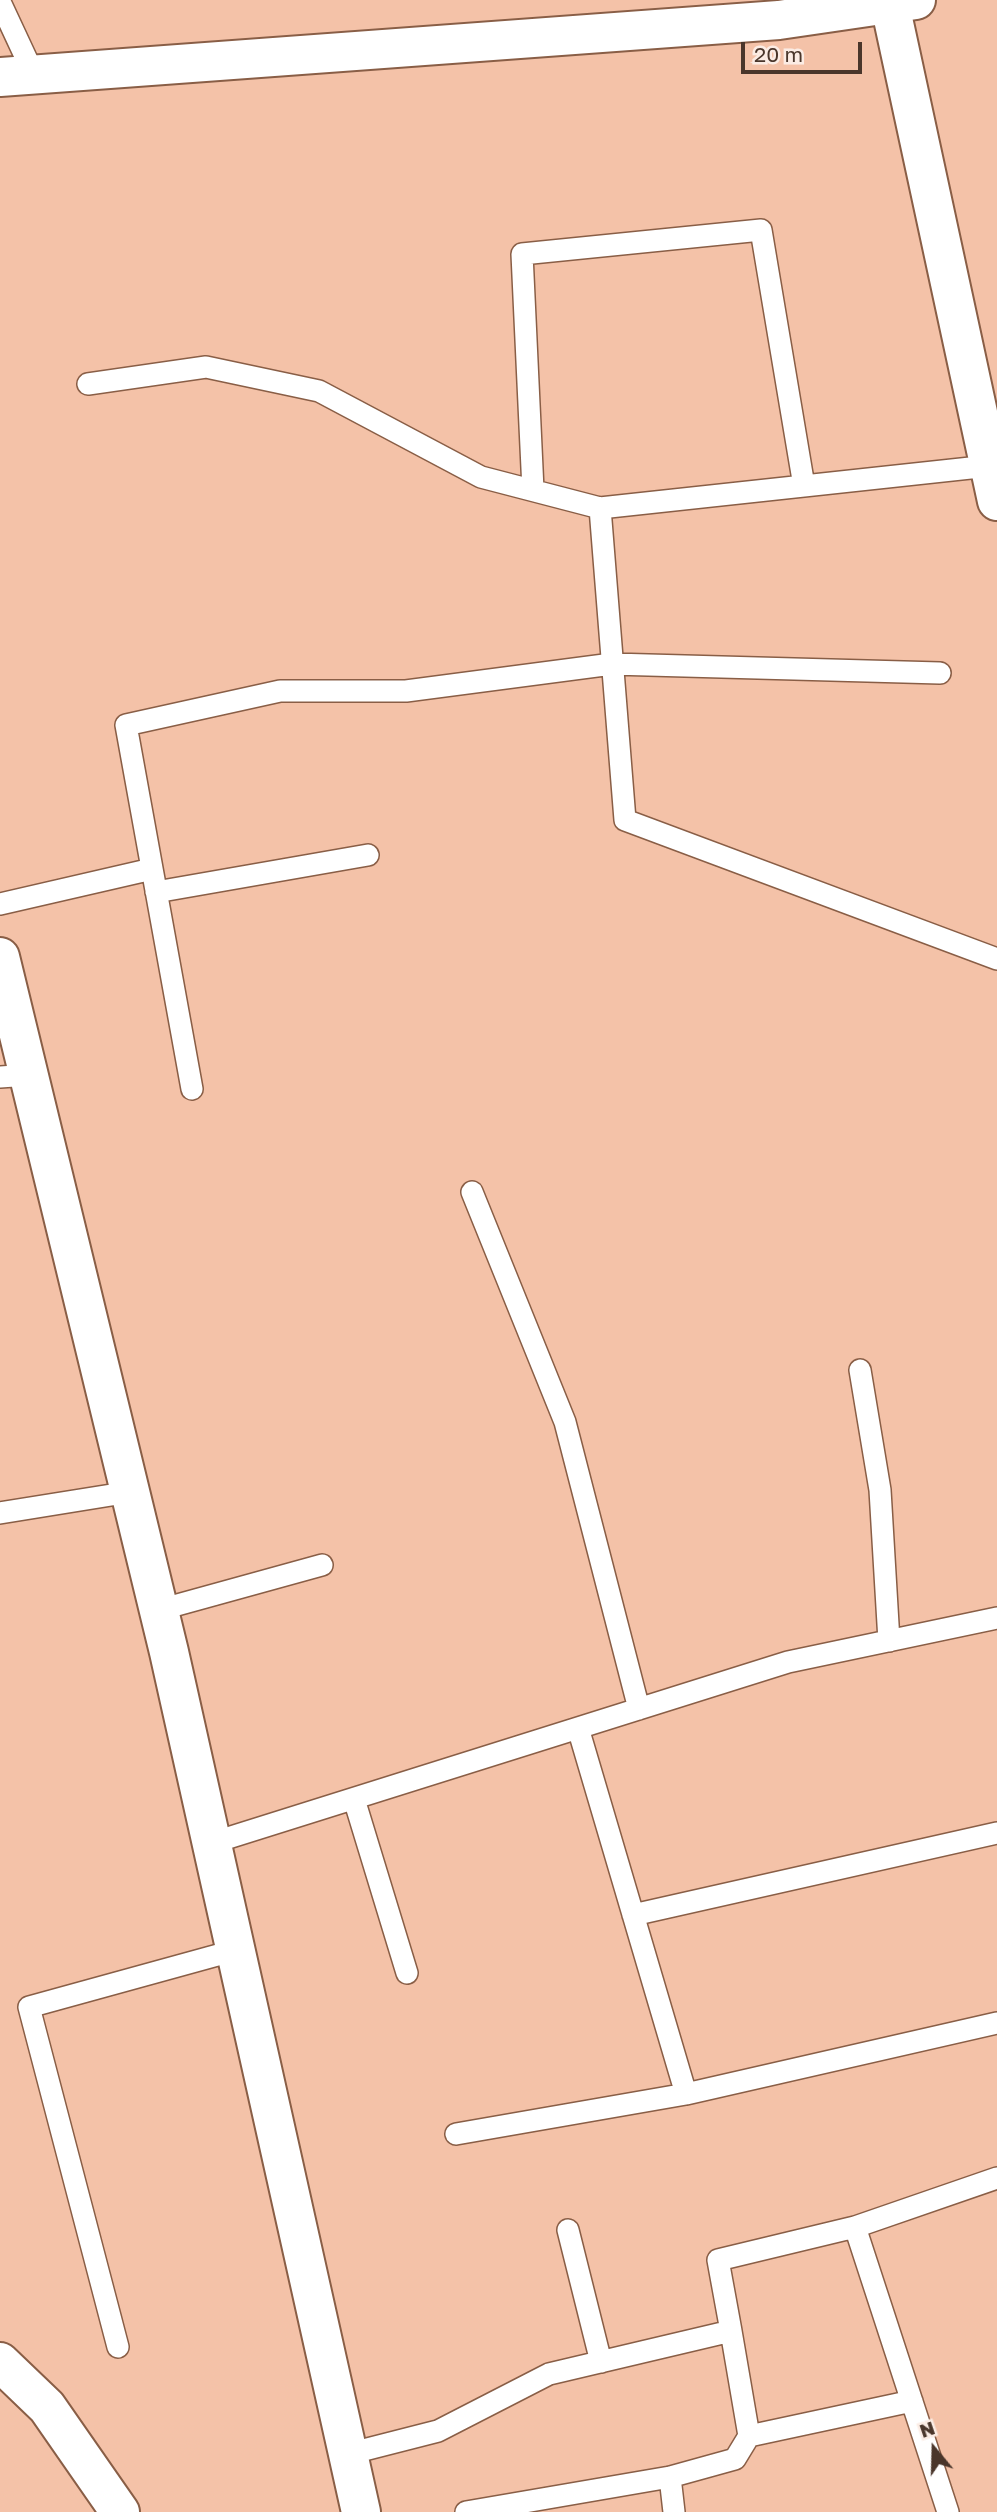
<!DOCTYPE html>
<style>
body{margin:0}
#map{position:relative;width:997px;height:2512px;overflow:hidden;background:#f4c2a8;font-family:"Golos Text",sans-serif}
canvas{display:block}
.north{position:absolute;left:899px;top:2414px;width:70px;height:70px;-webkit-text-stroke:5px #fbece4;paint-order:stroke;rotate:341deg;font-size:19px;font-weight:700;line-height:28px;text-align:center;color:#4a362b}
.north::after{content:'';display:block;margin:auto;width:24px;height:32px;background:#4a362b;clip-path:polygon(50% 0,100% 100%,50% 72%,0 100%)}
.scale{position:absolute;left:741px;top:42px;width:121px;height:32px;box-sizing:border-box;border:4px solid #4a362b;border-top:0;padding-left:9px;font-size:21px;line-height:24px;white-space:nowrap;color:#4a362b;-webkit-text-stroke:5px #fbece4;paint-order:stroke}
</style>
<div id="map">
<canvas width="997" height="2512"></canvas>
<div class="north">N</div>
<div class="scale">20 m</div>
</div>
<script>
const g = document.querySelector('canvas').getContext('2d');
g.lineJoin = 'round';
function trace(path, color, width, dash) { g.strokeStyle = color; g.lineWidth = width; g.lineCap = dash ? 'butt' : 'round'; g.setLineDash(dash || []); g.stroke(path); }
const lane = new Path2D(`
 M 0,2 L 34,75
 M 88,384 L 206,367 L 319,391 L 481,477 L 600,508 L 989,466
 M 533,490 L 522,254 L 761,230 L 804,486
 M 600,508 L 625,820 L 997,959
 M 156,892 L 368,855
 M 0,904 L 152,869
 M 0,1077 L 29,1075
 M 192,1089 L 126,725 L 280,691 L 406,691 L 612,664 L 940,673
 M 472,1192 L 565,1422 L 639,1709
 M 860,1370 L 880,1490 L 889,1641
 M 0,1513 L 130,1492
 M 159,1610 L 322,1565
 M 578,1728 L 686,2094
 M 354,1799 L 407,1973
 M 212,1843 L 788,1662 L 997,1618
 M 633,1915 L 997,1833
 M 456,2134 L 686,2094 L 997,2023
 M 855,2227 L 948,2512
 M 568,2230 L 601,2362
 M 731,2331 L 749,2436
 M 118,2347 L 29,2007 L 236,1950
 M 348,2454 L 438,2431 L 549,2374 L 731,2331 L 718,2260 L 855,2227 L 997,2178
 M 670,2477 L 674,2512
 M 466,2512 L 670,2477 L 735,2459 L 749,2436 L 912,2401`);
const street = new Path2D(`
 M 889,0 L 997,501
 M 0,2362 L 47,2407 L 120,2512`);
const secondary = new Path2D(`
 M 0,77 L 779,20 L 916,0
 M 0,957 L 169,1652 L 361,2512`);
trace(lane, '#895e46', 24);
trace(street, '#895e46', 42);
trace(secondary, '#895e46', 42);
trace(lane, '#fff', 21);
trace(street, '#fff', 38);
trace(secondary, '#fff', 38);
</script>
